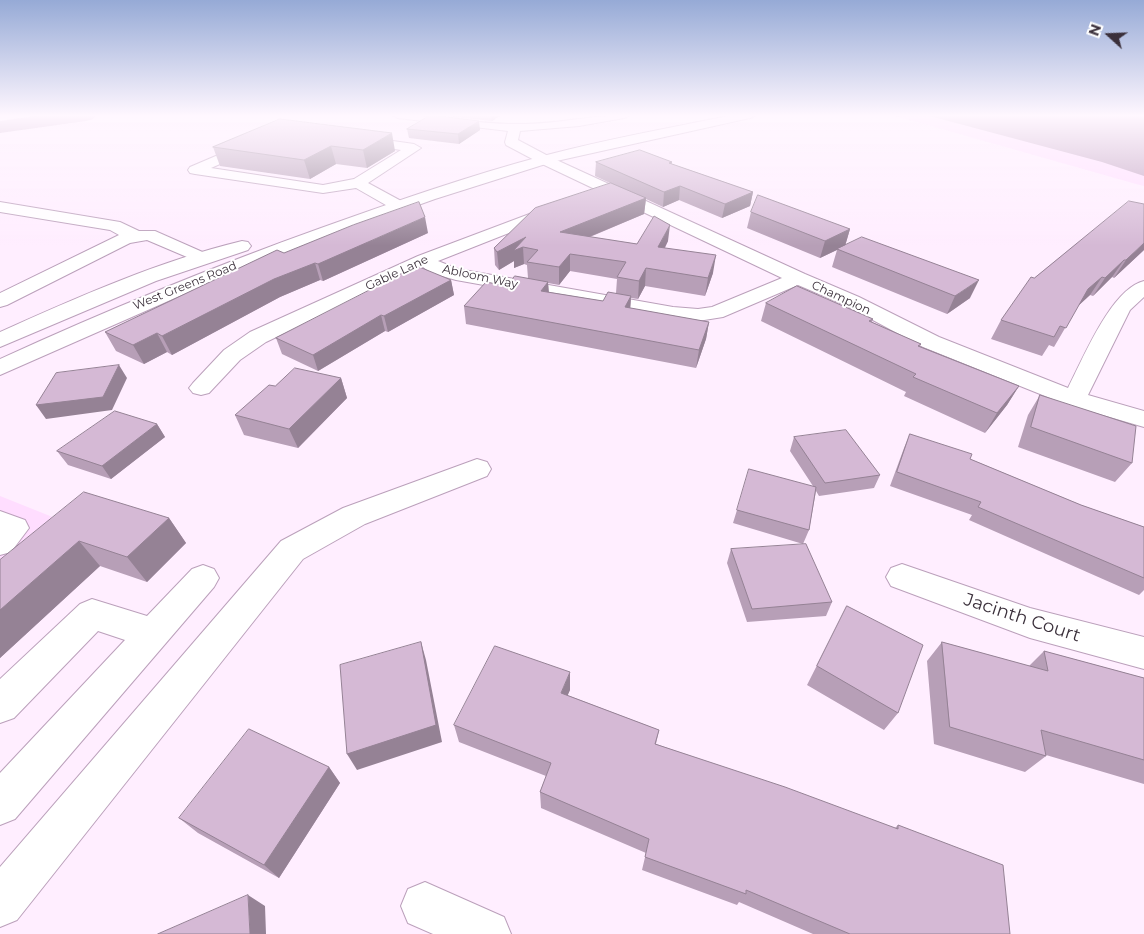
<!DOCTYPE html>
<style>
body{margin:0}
#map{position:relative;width:1144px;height:934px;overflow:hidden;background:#fef;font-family:Montserrat,sans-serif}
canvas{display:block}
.north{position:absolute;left:1084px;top:10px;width:50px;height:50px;-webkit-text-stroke:4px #fff;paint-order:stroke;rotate:290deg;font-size:14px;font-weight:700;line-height:20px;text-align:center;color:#3b303b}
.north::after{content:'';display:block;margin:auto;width:18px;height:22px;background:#3b303b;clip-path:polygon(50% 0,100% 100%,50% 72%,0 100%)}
</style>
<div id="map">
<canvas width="1144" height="934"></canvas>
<div class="north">N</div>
</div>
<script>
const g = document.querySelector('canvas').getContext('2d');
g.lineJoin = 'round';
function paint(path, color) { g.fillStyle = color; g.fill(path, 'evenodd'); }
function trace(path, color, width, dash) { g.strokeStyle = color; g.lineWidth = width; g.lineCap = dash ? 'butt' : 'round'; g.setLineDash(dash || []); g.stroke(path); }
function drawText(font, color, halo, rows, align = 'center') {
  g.font = font + ' Montserrat,sans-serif'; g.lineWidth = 4; g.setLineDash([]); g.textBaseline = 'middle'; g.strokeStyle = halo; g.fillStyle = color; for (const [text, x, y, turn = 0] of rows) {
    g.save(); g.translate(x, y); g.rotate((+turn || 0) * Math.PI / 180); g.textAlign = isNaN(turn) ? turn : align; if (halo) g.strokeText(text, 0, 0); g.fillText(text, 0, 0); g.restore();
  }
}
paint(new Path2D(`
 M 892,115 L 1144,115 L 1144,186 L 1136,184 Z
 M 0,496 L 55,518 L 0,599 Z`), '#fdf');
paint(new Path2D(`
 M 926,115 L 1144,115 L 1144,176 L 1102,162 Z`), '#bc9cbc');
paint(new Path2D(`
 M 43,115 L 96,115 L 93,119 L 86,121 L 0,133 L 0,121 Z`), '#bc9cbc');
const minor = new Path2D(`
 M 392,115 C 434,114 474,124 515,124 C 553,125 591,115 630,115 L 624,118 L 579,126 L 520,131 L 518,140 L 550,157 L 805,274 L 859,297 L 939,337 L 1068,388 C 1083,359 1111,289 1144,281 L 1144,297 L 1130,310 L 1088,395 L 1144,411 L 1144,427 L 1065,404 L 923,347 L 845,305 L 798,285 L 723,317 L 698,321 L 673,319 L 456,280 L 431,273 L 423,267 L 266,342 L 240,360 L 209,393 L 201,395 L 193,393 L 189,388 L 193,383 L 224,350 L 250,332 L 418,256 L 556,204 L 562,206 L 564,209 L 562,212 L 438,261 L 458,269 L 673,307 L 698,309 L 712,307 L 782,278 L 540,163 L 506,145 L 505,142 L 508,131 L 398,118 Z
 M 358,136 L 414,144 L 421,148 L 368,183 L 403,202 L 405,205 L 403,208 L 391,208 L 356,188 L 323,193 L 195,174 L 190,173 L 188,170 L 190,167 L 251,141 L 257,145 L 256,148 L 211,168 L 323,185 L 354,179 L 401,150 L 353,143 L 352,140 Z
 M 0,202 L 120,222 L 139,231 L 155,231 L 207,254 L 210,258 L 207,262 L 201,263 L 147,240 L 130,243 L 7,305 L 0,307 L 0,293 L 119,235 L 110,230 L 0,212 Z
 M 477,459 L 487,462 L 491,469 L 487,476 L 365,524 L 303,559 L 17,920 L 0,927 L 0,867 L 281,541 L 343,508 Z
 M 0,511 L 25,520 L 29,528 L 11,552 L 0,555 Z
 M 902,564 L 1030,608 L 1144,637 L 1144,669 L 1030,638 L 891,586 L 886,577 L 891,568 Z
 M 203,565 L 214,569 L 219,578 L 214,587 L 15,819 L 0,825 L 0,773 L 125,640 L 98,631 L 14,718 L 0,723 L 0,679 L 80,604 L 92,599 L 147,616 L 192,569 Z
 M 425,882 L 504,917 L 511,934 L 433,934 L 408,923 L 401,906 L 408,889 Z`);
const major = new Path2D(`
 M 733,115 L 756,115 L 750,118 L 552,162 L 435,199 L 318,241 L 200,287 L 0,375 L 0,359 C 105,311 212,267 321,228 C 394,202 468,176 543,156 C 606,139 670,128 733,115 Z
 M 242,241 L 248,242 L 251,246 L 248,250 L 156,281 L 0,347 L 0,332 C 78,297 159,261 242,241 Z`);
trace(minor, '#bba0bb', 2);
trace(major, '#bba0bb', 2);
paint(minor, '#fff');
paint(major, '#fff');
paint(new Path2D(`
 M 446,115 L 501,115 L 492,121 L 446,116 Z
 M 280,119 L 395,151 L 367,168 L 336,164 L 310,179 L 220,166 L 213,147 Z
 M 407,129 L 480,130 L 459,144 L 409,138 Z
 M 596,162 L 672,162 L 672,164 L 753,192 L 750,206 L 722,218 L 679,200 L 663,207 L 646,199 L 644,214 L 590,237 L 637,244 L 668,241 L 665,248 L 713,273 L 705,296 L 645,286 L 638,299 L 631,298 L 630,308 L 709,322 L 706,339 L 696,368 L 466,324 L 464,306 L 507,286 L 528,278 L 527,265 L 524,264 L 514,268 L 514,261 L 499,270 L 495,265 L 494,248 L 610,183 L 595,176 ZM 570,271 L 617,279 L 616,293 L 603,301 L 549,292 L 548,283 L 559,285 Z
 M 751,212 L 850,229 L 845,246 L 970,298 L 947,314 L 832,267 L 837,250 L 820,258 L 747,228 Z
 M 428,233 L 323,281 L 320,280 L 280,297 L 172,355 L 167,352 L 144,364 L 116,351 L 105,332 L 284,253 Z
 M 1144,250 L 1114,278 L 1112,277 L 1093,296 L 1090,295 L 1078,306 L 1054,347 L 1049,345 L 1042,356 L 991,339 L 1001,320 L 1034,278 Z
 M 451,280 L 454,295 L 388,332 L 385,331 L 318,371 L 282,354 L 276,338 Z
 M 766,303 L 873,319 L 872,322 L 921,344 L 920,346 L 1019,386 L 1007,405 L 985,433 L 904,396 L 906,392 L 761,321 Z
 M 341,378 L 347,398 L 298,448 L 244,435 L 235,415 L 275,386 Z
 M 1040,395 L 1132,463 L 1115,482 L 1018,447 L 1028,415 Z
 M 157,424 L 165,437 L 111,479 L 68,465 L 57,451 Z
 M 910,434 L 1081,505 L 1144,527 L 1144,590 L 1139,595 L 969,520 L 972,515 L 890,486 L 904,448 Z
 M 794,437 L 880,475 L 874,488 L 819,496 L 816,491 L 809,530 L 803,544 L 733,523 L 737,510 L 813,486 L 790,451 Z
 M 169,518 L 186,543 L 147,582 L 100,566 L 0,658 L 0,560 Z
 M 731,549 L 832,602 L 826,616 L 747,622 L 727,563 Z
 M 847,606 L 898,713 L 884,730 L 807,685 Z
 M 942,642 L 1029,666 L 1044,651 L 1144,678 L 1144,784 L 1046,755 L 1046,756 L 1025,772 L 934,744 L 927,661 Z
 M 570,690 L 567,695 L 659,730 L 656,744 L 895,828 L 898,825 L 1010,934 L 813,934 L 739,902 L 737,905 L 642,870 L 646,853 L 541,808 L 540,792 L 546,776 L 459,742 L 454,725 Z
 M 329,767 L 340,783 L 279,878 L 198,833 L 179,818 Z`), '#b79fb7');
paint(new Path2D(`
 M 491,115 L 501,115 L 492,121 Z
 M 479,121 L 480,130 L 459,144 L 458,134 Z
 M 392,133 L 395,151 L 367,168 L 363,150 Z
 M 331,146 L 336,164 L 310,179 L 304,160 Z
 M 680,186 L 679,200 L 663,207 L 664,192 Z
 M 753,192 L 750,206 L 722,218 L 725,204 Z
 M 646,198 L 644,214 L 560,249 L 560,232 Z
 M 425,217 L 428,233 L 323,281 L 318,264 Z
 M 670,225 L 668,241 L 656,264 L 658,247 Z
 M 850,229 L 845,246 L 820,258 L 825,241 Z
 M 526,237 L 523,247 L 524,264 L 514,268 L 514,261 L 499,270 L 497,252 Z
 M 1144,243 L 1144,250 L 1114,278 L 1126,260 Z
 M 570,254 L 570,271 L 559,285 L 559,267 Z
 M 716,255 L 713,273 L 705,296 L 708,278 Z
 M 1124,260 L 1112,277 L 1093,296 L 1105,278 Z
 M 315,263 L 320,280 L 280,297 L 172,355 L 162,336 L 274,279 Z
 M 646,268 L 645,286 L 638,299 L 639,281 Z
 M 1102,277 L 1090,295 L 1077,307 L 1088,289 Z
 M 451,280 L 454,295 L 388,332 L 384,316 Z
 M 979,280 L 970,298 L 947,314 L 955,296 Z
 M 548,282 L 549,299 L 541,291 Z
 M 631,296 L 630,313 L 625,307 Z
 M 381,315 L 385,331 L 318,371 L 313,355 Z
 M 709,322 L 706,339 L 696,368 L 699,350 Z
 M 157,333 L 167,352 L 144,364 L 133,345 Z
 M 119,365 L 127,378 L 112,410 L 46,419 L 36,405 Z
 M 341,378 L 347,398 L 298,448 L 289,429 Z
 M 1019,386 L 1007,405 L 985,433 L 997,413 Z
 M 157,424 L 165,437 L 111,479 L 102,466 Z
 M 169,518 L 186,543 L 147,582 L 127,557 Z
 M 79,541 L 100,566 L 0,658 L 0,610 Z
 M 421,642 L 426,660 L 442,742 L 357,770 L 347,754 Z
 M 570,672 L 570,690 L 561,711 L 561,693 Z
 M 329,767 L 340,783 L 279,878 L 264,865 Z
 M 248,895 L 265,906 L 266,934 L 250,934 Z`), '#958295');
const building = new Path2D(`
 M 431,115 L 479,121 L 458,134 L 407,129 Z
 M 280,119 L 392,133 L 363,150 L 331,146 L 304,160 L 213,147 Z
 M 640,150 L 672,162 L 669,163 L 753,192 L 725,204 L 680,186 L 664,192 L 596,162 Z
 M 611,183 L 646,198 L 560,232 L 637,244 L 654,216 L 670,225 L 658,247 L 716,255 L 708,278 L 646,268 L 639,281 L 617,277 L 626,262 L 570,254 L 559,267 L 527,262 L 538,250 L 523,247 L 513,251 L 526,237 L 497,252 L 494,248 L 535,208 Z
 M 758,195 L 850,229 L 825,241 L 751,212 Z
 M 1129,201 L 1144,204 L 1144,243 L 1126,260 L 1124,260 L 1105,278 L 1102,277 L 1088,289 L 1066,328 L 1060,326 L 1054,337 L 1001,320 L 1031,277 L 1034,278 Z
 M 419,202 L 425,217 L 318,264 L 315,263 L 274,279 L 162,336 L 157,333 L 133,345 L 105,332 L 277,250 L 284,253 L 353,225 Z
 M 862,237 L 979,280 L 955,296 L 837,249 Z
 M 417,266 L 451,280 L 384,316 L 381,315 L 313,355 L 276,338 Z
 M 515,276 L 548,282 L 541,291 L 603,301 L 608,292 L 631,296 L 625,307 L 709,322 L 699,350 L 464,306 L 486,282 L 507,286 Z
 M 797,286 L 873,319 L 869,321 L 921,344 L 918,346 L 1019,386 L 997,413 L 913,377 L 916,374 L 766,303 Z
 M 119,365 L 103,397 L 36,405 L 56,373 Z
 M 295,368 L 341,378 L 289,429 L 235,415 L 269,385 L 275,386 Z
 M 1040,395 L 1136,426 L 1132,463 L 1031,427 Z
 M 115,411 L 157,424 L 102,466 L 57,451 Z
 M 846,430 L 880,475 L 825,483 L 794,437 Z
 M 910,434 L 972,454 L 970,459 L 1081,505 L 1144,527 L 1144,578 L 978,507 L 981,502 L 897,472 Z
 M 749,469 L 816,487 L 809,530 L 737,510 Z
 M 84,492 L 169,518 L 127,557 L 79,541 L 0,610 L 0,560 Z
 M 806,544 L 832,602 L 752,609 L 731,549 Z
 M 847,606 L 923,645 L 898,713 L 817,666 Z
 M 421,642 L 436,725 L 347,754 L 340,665 Z
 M 942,642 L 1048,671 L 1044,651 L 1144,678 L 1144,760 L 1041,730 L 1046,756 L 950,727 Z
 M 495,646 L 570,672 L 561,693 L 659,730 L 655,744 L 785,787 L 898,829 L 898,825 L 1003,865 L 1010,934 L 850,934 L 746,890 L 746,894 L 645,857 L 649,839 L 540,792 L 551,763 L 454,725 Z
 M 249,729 L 329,767 L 264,865 L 179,818 Z
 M 248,895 L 250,934 L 158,934 Z`);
paint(building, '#d5b9d5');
trace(building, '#958295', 1);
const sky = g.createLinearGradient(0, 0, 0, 246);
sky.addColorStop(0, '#96aad6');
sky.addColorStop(0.47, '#fff7ff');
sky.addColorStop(1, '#fff7ff00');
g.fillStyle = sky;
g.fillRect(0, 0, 1144, 246);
drawText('12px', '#3b303b', '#fff', [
 ["Gable Lane",397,273,-25],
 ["Abloom Way",480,277,12],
 ["West Greens Road",185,286,-22],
 ["Champion",841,298,25]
]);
drawText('18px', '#3b303b', '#fff', [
 ["Jacinth Court",1022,618,18]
]);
</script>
